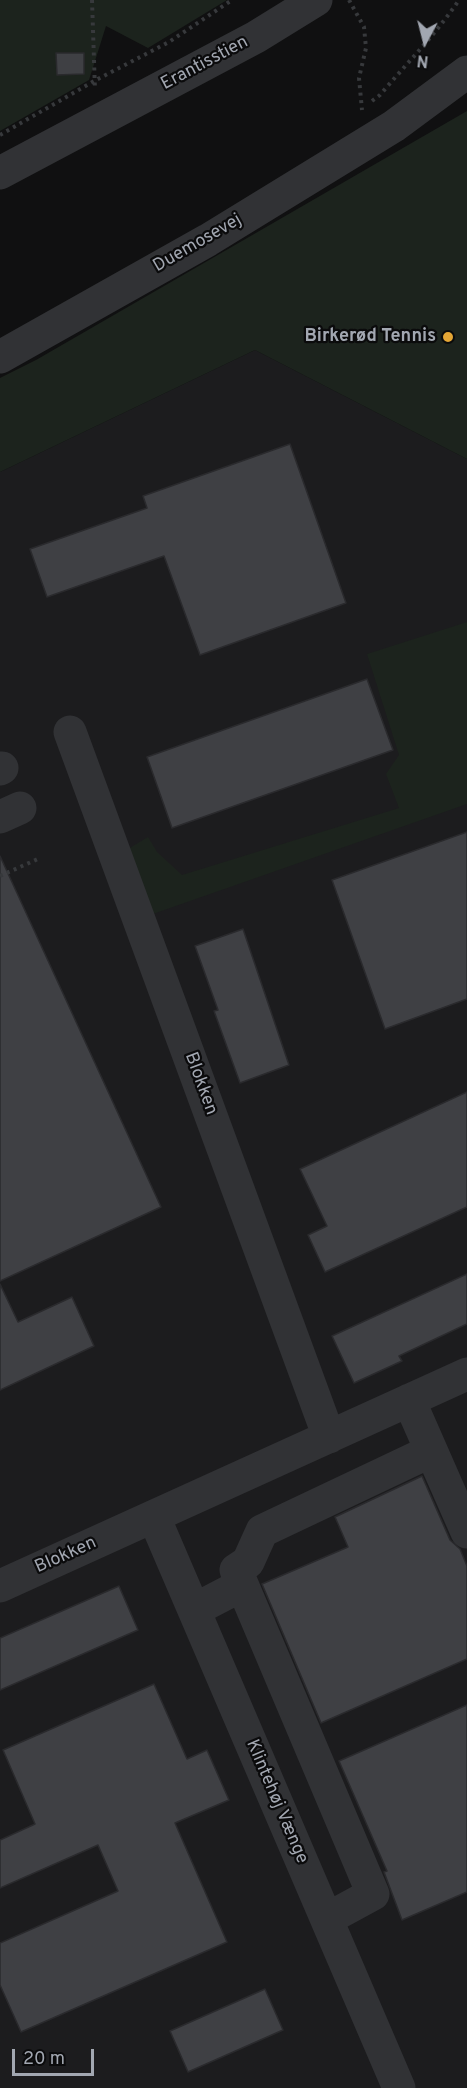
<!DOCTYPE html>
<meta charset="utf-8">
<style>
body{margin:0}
#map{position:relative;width:467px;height:2088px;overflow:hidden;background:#101011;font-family:Overpass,sans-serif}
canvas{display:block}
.north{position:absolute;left:395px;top:12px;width:60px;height:60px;-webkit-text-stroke:4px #0b0b0c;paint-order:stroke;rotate:187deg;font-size:16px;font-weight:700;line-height:24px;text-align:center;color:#a2a7b1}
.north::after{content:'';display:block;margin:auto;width:21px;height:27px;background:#a2a7b1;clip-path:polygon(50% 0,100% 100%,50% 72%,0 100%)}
.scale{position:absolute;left:12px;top:2049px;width:82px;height:27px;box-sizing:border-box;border:3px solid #a2a7b1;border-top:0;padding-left:8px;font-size:18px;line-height:21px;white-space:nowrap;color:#a2a7b1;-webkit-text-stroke:4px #0b0b0c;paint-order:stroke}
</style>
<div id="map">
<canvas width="467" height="2088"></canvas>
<div class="north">N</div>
<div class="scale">20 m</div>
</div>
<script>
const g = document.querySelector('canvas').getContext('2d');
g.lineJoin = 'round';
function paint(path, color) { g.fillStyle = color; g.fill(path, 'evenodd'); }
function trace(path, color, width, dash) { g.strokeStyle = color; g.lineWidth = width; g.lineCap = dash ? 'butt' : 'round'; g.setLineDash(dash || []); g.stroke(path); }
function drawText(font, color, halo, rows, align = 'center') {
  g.font = font + ' Overpass,sans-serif'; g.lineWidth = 4.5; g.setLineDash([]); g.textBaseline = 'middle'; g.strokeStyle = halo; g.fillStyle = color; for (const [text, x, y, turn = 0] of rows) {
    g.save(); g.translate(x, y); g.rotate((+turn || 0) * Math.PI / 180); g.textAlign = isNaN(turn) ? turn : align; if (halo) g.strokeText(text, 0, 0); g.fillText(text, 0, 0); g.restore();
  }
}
paint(new Path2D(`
 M 255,350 L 467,459 L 467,2088 L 0,2088 L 0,472 Z`), '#1c1c1e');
paint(new Path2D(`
 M 0,0 L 227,0 L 148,48 L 106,26 L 89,80 L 0,131 Z
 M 467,111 L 467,459 L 255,350 L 0,472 L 0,378 L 36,360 Z
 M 467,622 L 467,804 L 153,914 L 128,849 L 148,837 L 157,852 L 182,875 L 399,808 L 386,774 L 399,755 L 367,654 Z`), '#1c231d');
const building = new Path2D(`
 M 56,53 L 84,53 L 84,74 L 57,75 Z
 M 290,444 L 346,603 L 200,655 L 164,556 L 47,597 L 30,549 L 147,508 L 143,496 Z
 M 367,679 L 393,750 L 172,828 L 147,757 Z
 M 467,832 L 467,999 L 385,1029 L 332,880 Z
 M 0,856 L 161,1207 L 0,1281 Z
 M 243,929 L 289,1065 L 240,1083 L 214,1011 L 218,1010 L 195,946 Z
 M 467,1092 L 467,1207 L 325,1272 L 308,1235 L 327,1226 L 300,1169 Z
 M 467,1274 L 467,1324 L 399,1356 L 402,1361 L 354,1383 L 332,1336 Z
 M 0,1284 L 18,1322 L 72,1297 L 94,1346 L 0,1390 Z
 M 422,1476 L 450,1540 L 460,1549 L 467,1566 L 467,1659 L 321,1723 L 262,1584 L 348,1547 L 335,1517 Z
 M 119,1586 L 138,1630 L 0,1690 L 0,1638 Z
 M 154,1684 L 187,1759 L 207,1750 L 229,1800 L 175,1823 L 227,1942 L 21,2032 L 0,1985 L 0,1943 L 118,1891 L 98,1845 L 0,1888 L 0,1840 L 35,1824 L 3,1750 Z
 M 467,1705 L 467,1892 L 402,1920 L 384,1872 L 387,1871 L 339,1761 Z
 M 265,1989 L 283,2030 L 188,2072 L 170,2031 Z`);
paint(building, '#3f4044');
trace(building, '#2a2a2d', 1.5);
trace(new Path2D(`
 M 92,0 L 95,90
 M 349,0 L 364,27 L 366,48 L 359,78 L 362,110
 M 372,101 L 380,95 C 407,63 436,34 459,0
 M 0,135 L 96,80 L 169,42 L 232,0
 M 0,876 L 40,858`), '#37393c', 4, [3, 4.5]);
trace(new Path2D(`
 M 0,173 L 256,37 L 316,0
 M 0,357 L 208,240 L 394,126 L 467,72
 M 70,732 L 329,1437
 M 0,769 L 2,768
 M 0,817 L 20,808
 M 409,1400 L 467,1532
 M 154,1517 L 399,2088
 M 0,1586 L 467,1374
 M 194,1610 L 242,1585
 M 327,1919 L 373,1894 L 236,1570 L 248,1562 L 262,1531 L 431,1451`), '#313235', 33);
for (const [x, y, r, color] of [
 [448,337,6,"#e4a635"]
]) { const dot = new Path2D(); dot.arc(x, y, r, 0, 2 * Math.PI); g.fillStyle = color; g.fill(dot); trace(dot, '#0b0b0c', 2); }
drawText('18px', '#a2a7b1', '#0b0b0c', [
 ["Erantisstien",205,64,-28],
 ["Duemosevej",198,244,-30],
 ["Blokken",200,1084,70],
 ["Blokken",66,1556,-24],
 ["Klintehøj Vænge",276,1802,67]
]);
drawText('bold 18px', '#a2a7b1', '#0b0b0c', [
 ["Birkerød Tennis",436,337]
], 'right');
</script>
